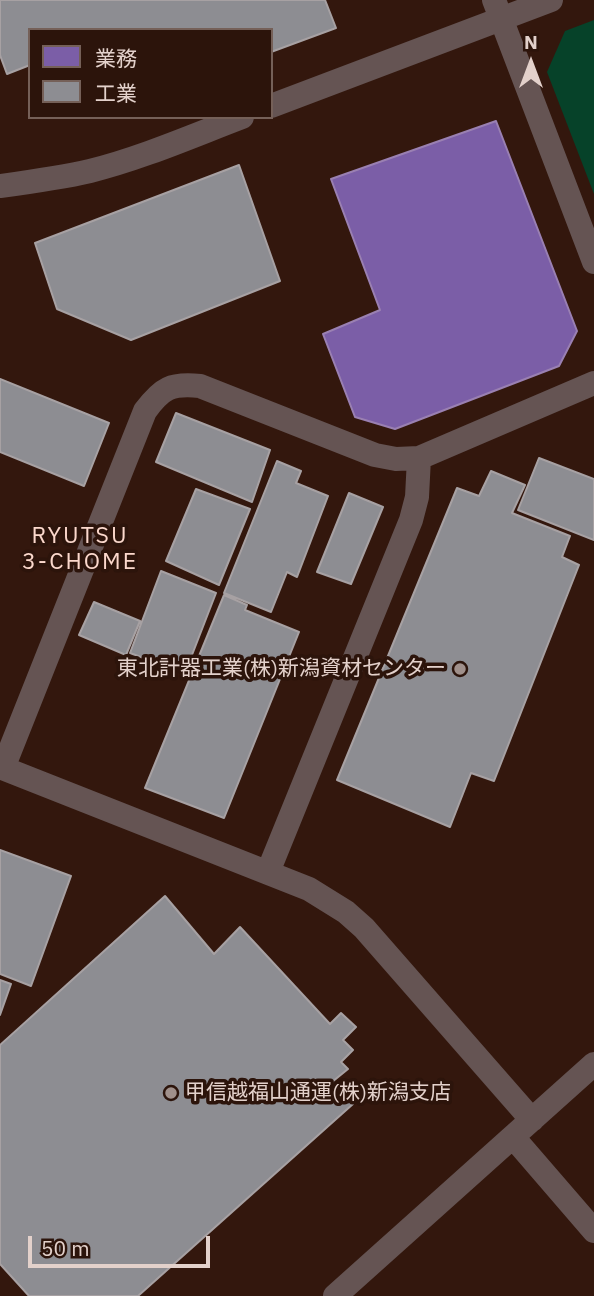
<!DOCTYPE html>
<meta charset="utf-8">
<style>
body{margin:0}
#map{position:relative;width:594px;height:1296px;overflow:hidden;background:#241813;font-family:"IBM Plex Sans","Noto Sans JP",sans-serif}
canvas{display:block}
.legend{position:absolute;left:28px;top:28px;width:245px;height:91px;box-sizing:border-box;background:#2c140b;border:2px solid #756058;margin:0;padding:9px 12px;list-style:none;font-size:21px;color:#e3d1cb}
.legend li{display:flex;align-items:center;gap:14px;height:35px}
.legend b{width:35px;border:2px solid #756058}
.north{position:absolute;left:496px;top:28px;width:70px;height:70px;-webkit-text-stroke:5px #2c140b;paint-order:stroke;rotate:0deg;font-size:19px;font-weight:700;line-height:28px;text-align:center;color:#e3d1cb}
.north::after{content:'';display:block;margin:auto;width:24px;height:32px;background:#e3d1cb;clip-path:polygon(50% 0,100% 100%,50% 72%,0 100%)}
.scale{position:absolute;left:28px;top:1236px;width:182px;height:32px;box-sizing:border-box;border:4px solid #e3d1cb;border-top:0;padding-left:9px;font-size:21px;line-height:24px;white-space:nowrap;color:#e3d1cb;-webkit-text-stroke:5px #2c140b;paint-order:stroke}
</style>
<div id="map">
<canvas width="594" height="1296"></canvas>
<ul class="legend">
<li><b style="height:19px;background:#7b5ea7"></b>業務</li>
<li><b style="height:19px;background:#8d8d92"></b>工業</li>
</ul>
<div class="north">N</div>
<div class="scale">50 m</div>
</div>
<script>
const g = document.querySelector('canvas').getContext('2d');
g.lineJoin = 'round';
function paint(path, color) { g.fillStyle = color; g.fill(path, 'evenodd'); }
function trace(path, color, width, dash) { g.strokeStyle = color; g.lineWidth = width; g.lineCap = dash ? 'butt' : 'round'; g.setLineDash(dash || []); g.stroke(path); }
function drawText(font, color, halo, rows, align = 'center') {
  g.font = font + ' "IBM Plex Sans","Noto Sans JP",sans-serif'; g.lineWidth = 7; g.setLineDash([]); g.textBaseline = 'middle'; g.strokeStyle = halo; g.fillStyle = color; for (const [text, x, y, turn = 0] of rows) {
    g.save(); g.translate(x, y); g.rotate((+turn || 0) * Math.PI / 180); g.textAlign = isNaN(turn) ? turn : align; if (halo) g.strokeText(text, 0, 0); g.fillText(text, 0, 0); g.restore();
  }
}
paint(new Path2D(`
 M 0,0 L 594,0 L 594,1296 L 0,1296 ZM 30,30 L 271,30 L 271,117 L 30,117 Z`), '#33170d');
paint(new Path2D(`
 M 594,20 L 594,194 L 547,72 L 565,31 Z`), '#064229');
const offices = new Path2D(`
 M 496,121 L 577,331 L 559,366 L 395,429 L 355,417 L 323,334 L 380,310 L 331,179 Z`);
paint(offices, '#7b5ea7');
trace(offices, '#9a80b2', 2);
const industry = new Path2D(`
 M 0,0 L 325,0 L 336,28 L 271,52 L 271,30 L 30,30 L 30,65 L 7,74 L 0,55 Z
 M 239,165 L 280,281 L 131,340 L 57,309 L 35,243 Z
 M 0,379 L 109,423 L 84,486 L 0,452 Z
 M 176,413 L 270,450 L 252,502 L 156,462 Z
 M 539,458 L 594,479 L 594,540 L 518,510 Z
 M 277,461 L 301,471 L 296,483 L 328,496 L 297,577 L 287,572 L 271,612 L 224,593 Z
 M 491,471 L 525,485 L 512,513 L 570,536 L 562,557 L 579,565 L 494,781 L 471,773 L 450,827 L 337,780 L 457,488 L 479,496 Z
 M 196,489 L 250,509 L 219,585 L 166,561 Z
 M 349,493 L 383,507 L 351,584 L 317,572 Z
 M 161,571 L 216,593 L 185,673 L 130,653 Z
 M 224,595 L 247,605 L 245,610 L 299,632 L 224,818 L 145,788 Z
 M 94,602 L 140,621 L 126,655 L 79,635 Z
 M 0,850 L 71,876 L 31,986 L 0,974 Z
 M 165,896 L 214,954 L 240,927 L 330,1024 L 341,1013 L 356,1027 L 343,1040 L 353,1050 L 341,1062 L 348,1069 L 332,1082 L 353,1104 L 138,1296 L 29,1296 L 0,1264 L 0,1045 Z
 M 0,980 L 11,984 L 0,1015 Z`);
paint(industry, '#8d8d92');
trace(industry, '#a7a1a3', 2);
trace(new Path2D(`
 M 494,0 L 594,262
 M 271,106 L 551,0
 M 0,186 C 30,182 60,178 90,171 C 142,158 192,136 242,117
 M 0,767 L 309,889 L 346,912 L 364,928 L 532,1120
 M 3,768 L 145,411 C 162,388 171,383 200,386 L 375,455 L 396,459 L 419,458 L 594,383
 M 268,872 L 411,520 L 417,497 L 419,458
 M 513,1137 L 594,1231
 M 335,1296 L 594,1064`), '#655453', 24);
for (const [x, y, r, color] of [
 [460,669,7,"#a0908b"],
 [171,1093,7,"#a0908b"]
]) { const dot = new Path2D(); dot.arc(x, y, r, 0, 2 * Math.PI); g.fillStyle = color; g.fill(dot); trace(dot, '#2c140b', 2.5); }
drawText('21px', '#e3d1cb', '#2c140b', [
 ["東北計器工業(株)新潟資材センター",446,669],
 ["甲信越福山通運(株)新潟支店",185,1093,"left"]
], 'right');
g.letterSpacing = '2px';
drawText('23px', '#fbd8cc', '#2c140b', [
 ["RYUTSU",80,536],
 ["3-CHOME",80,562]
]);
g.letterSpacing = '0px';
</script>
